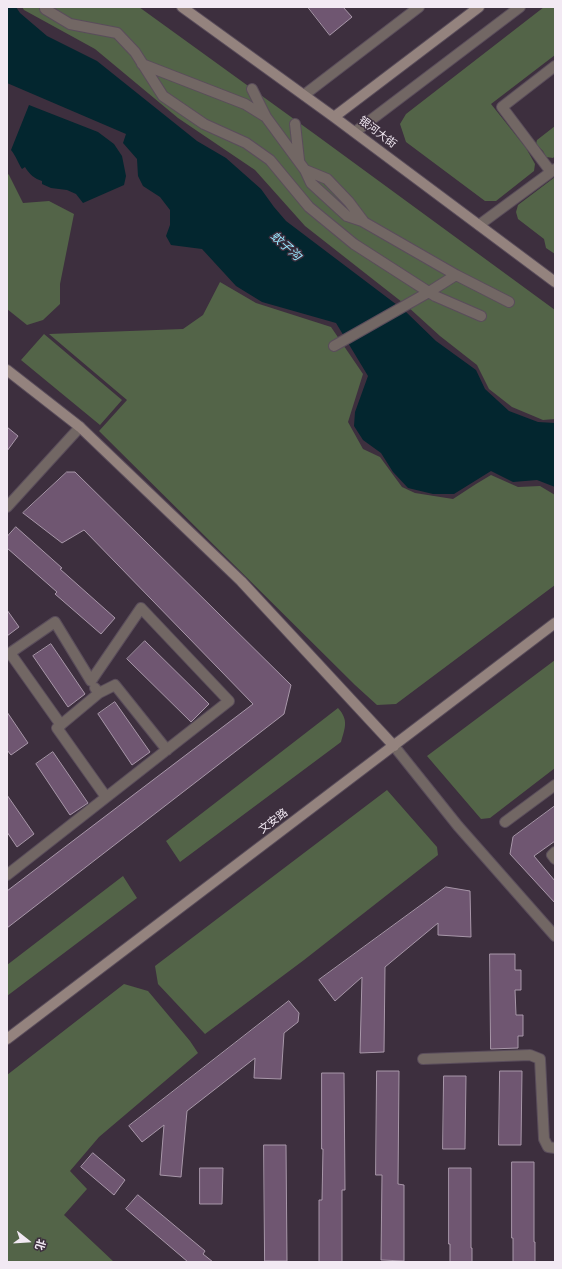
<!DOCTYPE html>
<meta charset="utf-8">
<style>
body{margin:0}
#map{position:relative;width:562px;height:1269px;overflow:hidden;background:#3d2f3e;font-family:"Source Sans 3","Noto Sans SC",sans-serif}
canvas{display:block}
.frame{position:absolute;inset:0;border:8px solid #f2e9f3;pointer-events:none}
.north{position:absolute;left:8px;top:1221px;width:40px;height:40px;-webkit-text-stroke:3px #3d2f3e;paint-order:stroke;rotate:107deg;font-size:11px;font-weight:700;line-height:16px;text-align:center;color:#f2e9f3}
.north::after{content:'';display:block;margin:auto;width:14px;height:18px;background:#f2e9f3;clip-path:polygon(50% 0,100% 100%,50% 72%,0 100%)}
</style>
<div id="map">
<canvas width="562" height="1269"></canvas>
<div class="frame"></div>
<div class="north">北</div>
</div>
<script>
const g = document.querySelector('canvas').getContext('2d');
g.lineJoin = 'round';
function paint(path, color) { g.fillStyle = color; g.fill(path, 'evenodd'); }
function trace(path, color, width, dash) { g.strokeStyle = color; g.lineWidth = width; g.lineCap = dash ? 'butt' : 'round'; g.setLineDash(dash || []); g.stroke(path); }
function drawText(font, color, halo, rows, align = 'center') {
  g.font = font + ' "Source Sans 3","Noto Sans SC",sans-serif'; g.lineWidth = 3; g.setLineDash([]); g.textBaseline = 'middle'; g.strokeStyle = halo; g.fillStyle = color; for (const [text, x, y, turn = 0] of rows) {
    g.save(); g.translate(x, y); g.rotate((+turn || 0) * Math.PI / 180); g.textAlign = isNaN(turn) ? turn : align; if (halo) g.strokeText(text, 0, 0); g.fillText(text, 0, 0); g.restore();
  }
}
paint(new Path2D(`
 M 22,7 L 139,7 L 316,135 L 555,310 L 555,419 L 543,420 L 512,407 L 489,389 L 477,365 L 440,336 L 407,306 L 305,226 L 255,170 L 178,118 L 95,49 L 24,10 Z
 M 544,7 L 555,7 L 555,55 L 491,104 L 526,148 L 535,164 L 534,171 L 496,201 L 485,201 L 406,142 L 400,124 L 406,114 Z
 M 555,126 L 555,156 L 553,158 L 546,157 L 543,151 L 536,144 L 537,140 Z
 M 7,173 L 9,175 L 23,203 L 49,201 L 74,214 L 60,284 L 60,304 L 43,320 L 27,325 L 7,309 Z
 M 555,177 L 555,254 L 546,248 L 544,239 L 518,219 L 516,212 L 518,205 Z
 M 220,282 L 256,303 L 331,327 L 363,374 L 348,422 L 363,449 L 380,457 L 402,487 L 415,493 L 453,499 L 476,484 L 491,475 L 518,487 L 540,486 L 555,495 L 555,585 L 396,704 L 377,705 L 355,685 L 99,431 L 127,400 L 49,334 L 183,329 L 203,315 Z
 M 44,334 L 122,400 L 100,425 L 21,360 Z
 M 555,660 L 555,768 L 490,818 L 481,819 L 427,756 Z
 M 338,708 C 349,720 345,728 341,742 L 180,862 L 166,841 Z
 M 387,790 L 437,847 L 438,855 L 304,960 L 205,1034 L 158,984 L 155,966 Z
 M 123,876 L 137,898 L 7,996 L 7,965 Z
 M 124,984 L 148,991 L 190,1041 L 198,1053 L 99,1137 L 70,1171 L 87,1189 L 64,1215 L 114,1262 L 7,1262 L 7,1075 Z`), '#536448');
paint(new Path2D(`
 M 7,7 L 16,7 L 20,13 L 47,36 L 97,61 L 197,141 L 226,158 L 261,189 L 274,207 L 286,221 L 405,311 L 436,341 L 476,370 L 485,389 L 509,411 L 538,422 L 555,423 L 555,487 L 537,480 L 513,482 L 491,471 L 454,494 L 433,494 L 408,488 L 393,472 L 381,453 L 363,440 L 354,426 L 355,412 L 368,376 L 336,323 L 262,302 L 236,286 L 202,249 L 171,245 L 166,236 L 170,225 L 170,210 L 160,197 L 143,186 L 138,176 L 137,159 L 123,143 L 126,134 L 7,83 Z
 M 29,105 L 98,132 L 114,144 L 122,156 L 126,176 L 124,185 L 83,203 L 76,194 L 67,190 L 51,188 L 42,184 L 42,181 C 35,179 29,174 25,167 L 22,169 C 18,163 16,156 11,150 Z`), '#03262f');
const building = new Path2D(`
 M 308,7 L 343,7 L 352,17 L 330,35 Z
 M 7,427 L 18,436 L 7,451 Z
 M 67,472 L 75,472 L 291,685 L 284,714 L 7,928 L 7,891 L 253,704 L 84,530 L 62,543 L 23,513 Z
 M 16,527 L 62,568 L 60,569 L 115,618 L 101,634 L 55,594 L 57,592 L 7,548 L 7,537 Z
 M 7,610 L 19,627 L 7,636 Z
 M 145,641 L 209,704 L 191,722 L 127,659 Z
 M 51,644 L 85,694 L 68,707 L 33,656 Z
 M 115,702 L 150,752 L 132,765 L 98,714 Z
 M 7,712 L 28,743 L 11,755 L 7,750 Z
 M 53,752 L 88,803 L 70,815 L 36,764 Z
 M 7,795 L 34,834 L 17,847 L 7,832 Z
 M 555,806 L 555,841 L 534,856 L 555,881 L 555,903 L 510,854 L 513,837 Z
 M 446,887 L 470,891 L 471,937 L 438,935 L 438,923 L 385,967 L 384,1052 L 360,1053 L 362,977 L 335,1001 L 319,980 Z
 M 490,954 L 515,954 L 515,970 L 521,970 L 521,990 L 515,990 L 516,1015 L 523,1015 L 523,1036 L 518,1036 L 518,1048 L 491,1049 Z
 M 289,1001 L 299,1013 L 298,1022 L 284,1033 L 281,1079 L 254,1078 L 255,1058 L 187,1111 L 181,1177 L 160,1175 L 164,1125 L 142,1142 L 129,1126 Z
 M 377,1071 L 399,1071 L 398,1184 L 404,1185 L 404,1261 L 381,1260 L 382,1175 L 376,1175 Z
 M 500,1071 L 522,1071 L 521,1145 L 499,1145 Z
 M 322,1073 L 344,1073 L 345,1190 L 342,1190 L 342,1262 L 319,1262 L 319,1200 L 322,1200 L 323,1149 L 322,1149 Z
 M 444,1076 L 466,1076 L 465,1149 L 443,1149 Z
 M 264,1145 L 286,1145 L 287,1261 L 265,1261 Z
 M 93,1153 L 125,1180 L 114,1195 L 81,1167 Z
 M 512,1162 L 534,1162 L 534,1242 L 535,1242 L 535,1262 L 513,1262 L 513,1238 L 512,1238 Z
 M 200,1168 L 223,1168 L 222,1204 L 200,1204 Z
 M 449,1168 L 471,1168 L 471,1248 L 472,1248 L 472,1262 L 450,1262 L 450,1244 L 449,1244 Z
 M 138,1195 L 205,1251 L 203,1254 L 213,1262 L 188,1262 L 126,1209 Z`);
paint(building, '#6f5671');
trace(building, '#a897a9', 1);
const street = new Path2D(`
 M 45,7 L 45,9 L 70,24 L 117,33 L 135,52 L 163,96 L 204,124 L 246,143 L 270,160 L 309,207 L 354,244 L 435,296 L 481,316
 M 142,64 L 245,104 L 266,117 L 305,170 L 311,183 L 347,216 L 362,221 L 456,275
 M 252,89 L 266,117
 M 304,95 L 419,7
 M 295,124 L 299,160
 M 355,132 L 520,7
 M 305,170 L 327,179 L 349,202 L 364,222
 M 551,172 L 502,107 L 555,66
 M 479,225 L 555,169
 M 334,346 L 429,292 L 456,275 L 509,302
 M 7,507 L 80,427
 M 10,653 L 61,725
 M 7,655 L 55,622 L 91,681 L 141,608 L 229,701 L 7,875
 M 95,688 L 99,693 L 115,685 L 167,750
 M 99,693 L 57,728 L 106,797
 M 394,746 L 458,826 L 555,936
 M 505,822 L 555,785
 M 555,852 L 552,855 L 555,859
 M 423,1059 L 530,1055 L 540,1059 L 544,1139 L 548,1147 L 555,1148`);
const secondary = new Path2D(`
 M 182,7 L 334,117 L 555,282
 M 334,117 L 479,7
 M 7,370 L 80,427 L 241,581 L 394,746
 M 7,1039 L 555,623`);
trace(street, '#5a4d5b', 12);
trace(secondary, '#5a4d5b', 12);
trace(street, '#726764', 10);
trace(secondary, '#94837e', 10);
drawText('11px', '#f2e9f3', '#3d2f3e', [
 ["银河大街",377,133,37],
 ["文安路",274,822,-37]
]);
drawText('italic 12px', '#96e5fb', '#3d2f3e', [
 ["蚊子沟",285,247,42]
]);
</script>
